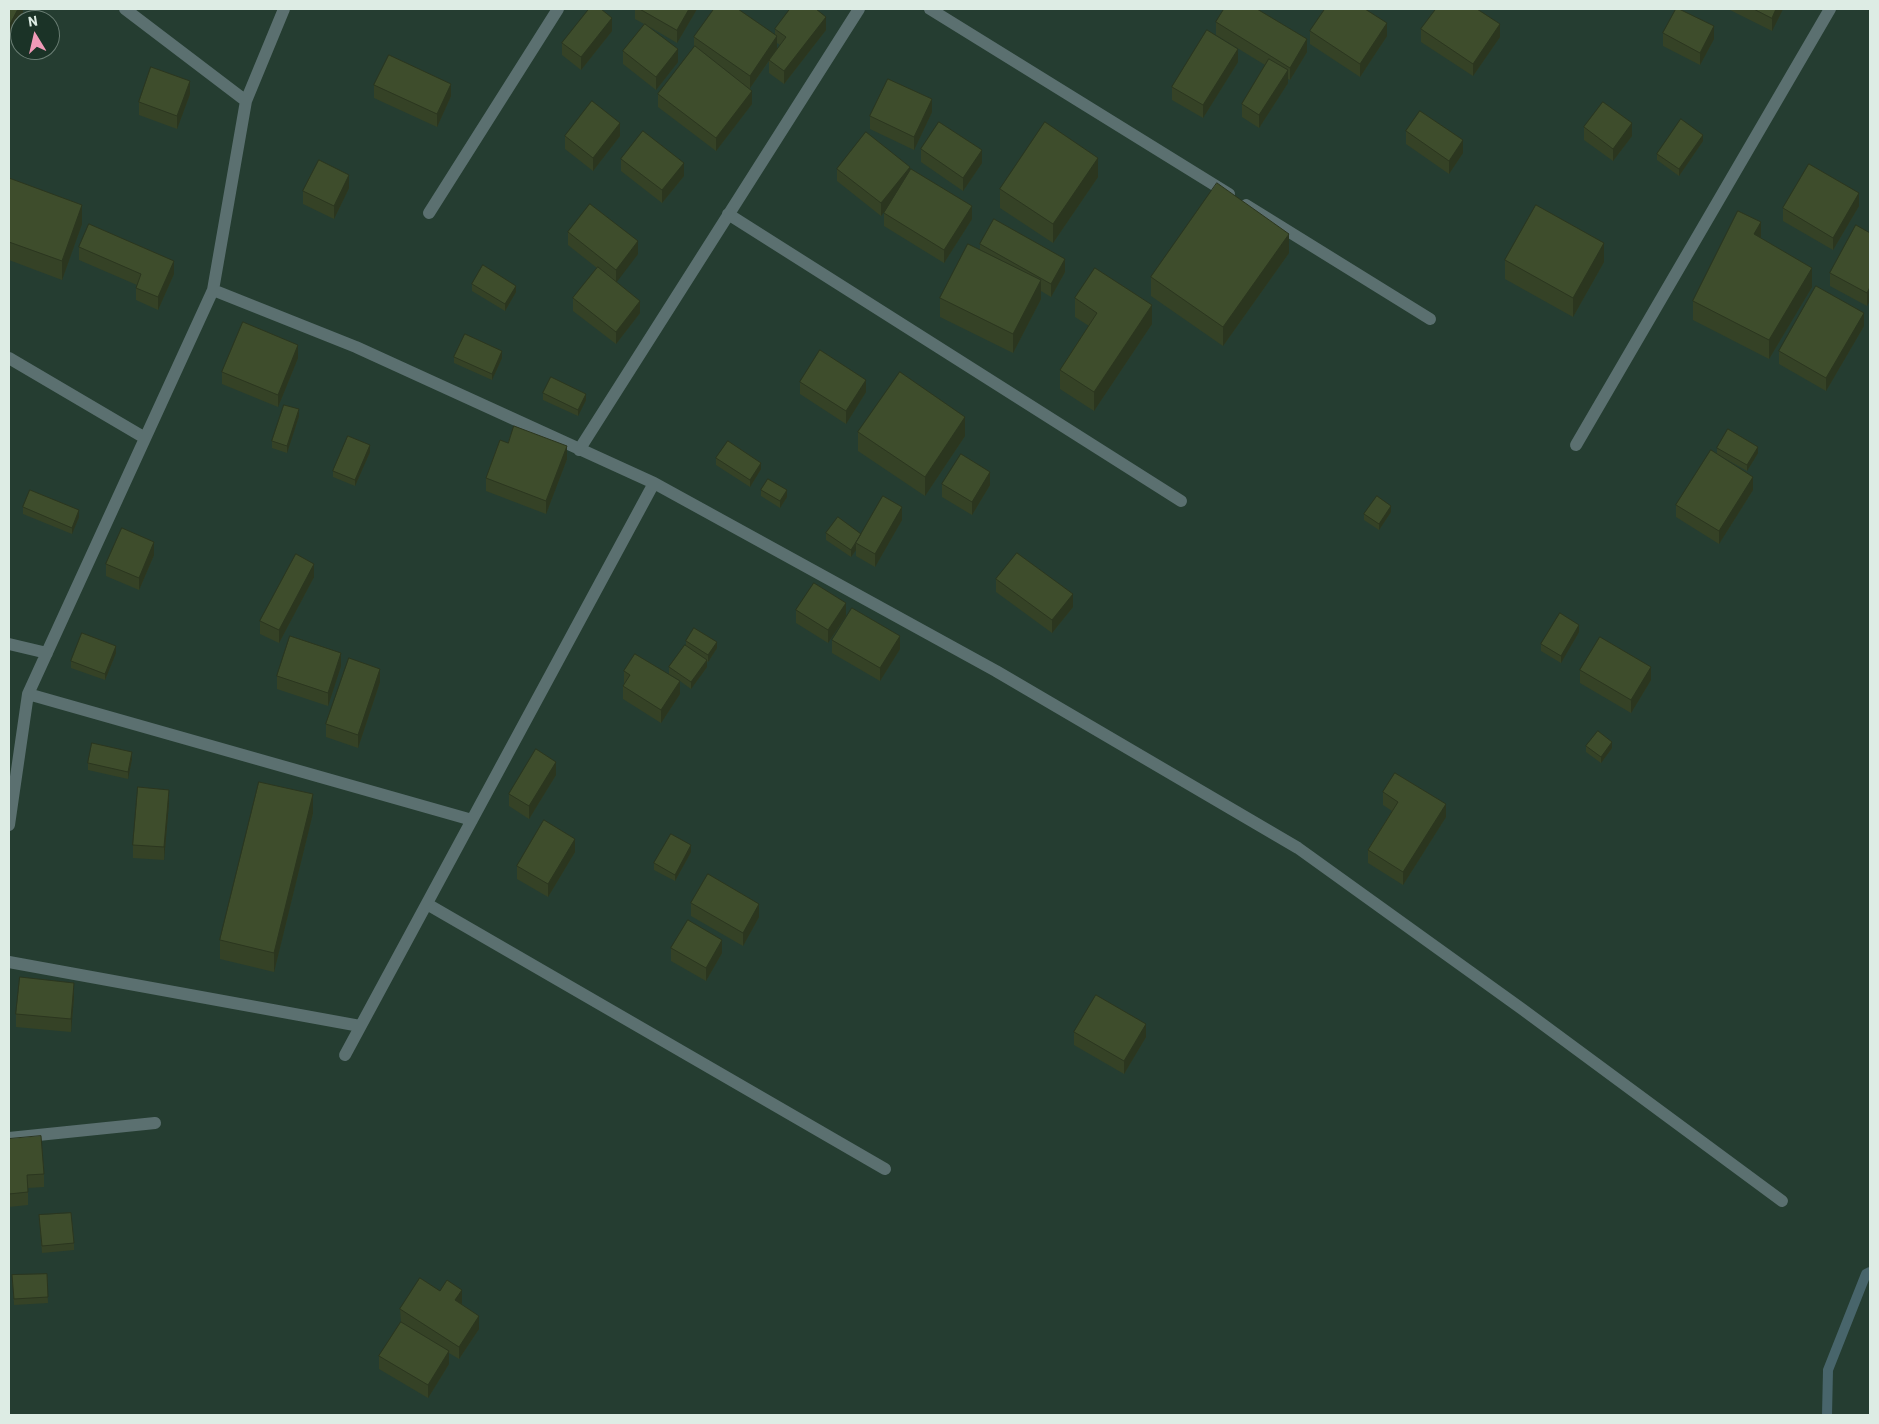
<!DOCTYPE html>
<style>
body{margin:0}
#map{position:relative;width:1879px;height:1424px;overflow:hidden;background:#253d31;font-family:Barlow,sans-serif}
canvas{display:block}
.frame{position:absolute;inset:0;border:10px solid #ddece4;pointer-events:none}
.north{position:absolute;left:10px;top:10px;width:50px;height:50px;box-sizing:border-box;background:#1b3327;border:1px solid #697d73;border-radius:50%;rotate:351deg;font-size:14px;font-weight:700;line-height:20px;text-align:center;color:#ddece4}
.north::after{content:'';display:block;margin:auto;width:18px;height:22px;background:#f09ab7;clip-path:polygon(50% 0,100% 100%,50% 72%,0 100%)}
</style>
<div id="map">
<canvas width="1879" height="1424"></canvas>
<div class="frame"></div>
<div class="north">N</div>
</div>
<script>
const g = document.querySelector('canvas').getContext('2d');
g.lineJoin = 'round';
function trace(path, color, width, dash) { g.strokeStyle = color; g.lineWidth = width; g.lineCap = dash ? 'butt' : 'round'; g.setLineDash(dash || []); g.stroke(path); }
function paint(path, color) { g.fillStyle = color; g.fill(path, 'evenodd'); }
trace(new Path2D(`
 M 1827,1415 L 1828,1370 L 1866,1274 L 1870,1272`), '#48656b', 10);
trace(new Path2D(`
 M 125,9 L 246,101
 M 930,9 L 1229,194
 M 1246,205 L 1430,319
 M 429,213 L 558,9
 M 728,214 L 1181,501
 M 213,290 L 356,347 L 654,483 L 996,671 L 1298,848 L 1522,1009 L 1782,1201
 M 9,358 L 145,438
 M 1576,445 L 1830,9
 M 579,450 L 859,9
 M 9,644 L 47,653
 M 28,694 L 472,820
 M 9,825 L 28,694 L 213,290 L 246,101 L 284,9
 M 427,904 L 885,1169
 M 9,962 L 360,1026
 M 345,1055 L 654,483
 M 9,1138 L 155,1123`), '#5b7070', 12);
paint(new Path2D(`
 M 635,9 L 697,9 L 677,43 L 650,27 L 678,62 L 656,90 L 623,64 L 623,51 L 644,24 L 635,19 Z
 M 1728,9 L 1783,9 L 1772,31 Z
 M 1216,22 L 1307,52 L 1290,80 L 1288,79 L 1288,83 L 1259,128 L 1242,117 L 1242,104 L 1265,65 L 1216,35 Z
 M 775,29 L 826,30 L 784,84 L 769,73 L 769,61 L 750,88 L 752,104 L 716,151 L 658,107 L 658,94 L 694,48 L 694,37 L 775,35 ZM 777,43 L 780,45 L 777,49 Z
 M 1421,29 L 1500,37 L 1473,76 L 1421,42 Z
 M 612,31 L 581,70 L 562,55 L 562,43 Z
 M 1310,31 L 1387,36 L 1360,77 L 1310,44 Z
 M 1663,33 L 1714,39 L 1700,65 L 1663,46 Z
 M 1238,62 L 1203,118 L 1172,100 L 1172,87 Z
 M 374,85 L 451,96 L 437,127 L 374,98 Z
 M 190,94 L 177,129 L 139,115 L 139,102 Z
 M 932,112 L 914,150 L 870,129 L 870,116 Z
 M 1584,127 L 1632,136 L 1613,161 L 1584,140 Z
 M 1406,131 L 1463,153 L 1449,174 L 1406,144 Z
 M 565,136 L 620,136 L 593,171 L 565,149 Z
 M 1703,141 L 1679,176 L 1657,160 L 1657,154 Z
 M 921,149 L 982,163 L 963,191 L 921,162 Z
 M 621,159 L 684,176 L 662,203 L 621,171 Z
 M 837,169 L 910,171 L 972,219 L 944,263 L 884,226 L 884,213 L 887,208 L 881,216 L 837,181 Z
 M 1098,177 L 1053,243 L 1000,208 L 1000,189 Z
 M 9,178 L 82,224 L 62,280 L 9,260 Z
 M 349,188 L 334,219 L 303,204 L 303,191 Z
 M 1859,206 L 1833,250 L 1783,221 L 1783,208 Z
 M 568,232 L 638,254 L 616,282 L 640,313 L 616,344 L 573,311 L 573,298 L 597,268 L 568,245 Z
 M 1870,233 L 1870,300 L 1867,306 L 1830,286 L 1830,273 Z
 M 1761,238 L 1812,287 L 1769,359 L 1693,320 L 1693,301 Z
 M 980,244 L 1065,272 L 1051,297 L 1041,291 L 1041,299 L 1013,353 L 940,317 L 940,298 L 980,250 Z
 M 79,247 L 174,274 L 158,310 L 136,300 L 136,288 L 137,285 L 79,260 Z
 M 1289,253 L 1223,346 L 1151,296 L 1151,277 Z
 M 1505,260 L 1604,262 L 1573,317 L 1505,279 Z
 M 472,284 L 516,292 L 505,311 L 472,291 Z
 M 1075,298 L 1152,324 L 1094,411 L 1060,389 L 1060,370 L 1089,326 L 1075,317 Z
 M 1864,326 L 1826,391 L 1779,364 L 1779,351 Z
 M 454,357 L 502,358 L 492,380 L 454,363 Z
 M 298,358 L 278,407 L 222,384 L 222,372 Z
 M 800,382 L 866,392 L 846,424 L 800,394 Z
 M 543,393 L 586,400 L 578,416 L 543,400 Z
 M 299,416 L 287,453 L 272,448 L 272,441 Z
 M 858,432 L 965,436 L 925,496 L 858,451 Z
 M 1717,448 L 1758,453 L 1747,471 L 1717,454 Z
 M 370,452 L 355,486 L 333,477 L 333,471 Z
 M 716,458 L 761,469 L 750,487 L 716,465 Z
 M 567,459 L 546,514 L 486,491 L 486,478 Z
 M 942,484 L 990,485 L 972,515 L 942,497 Z
 M 761,490 L 787,497 L 780,508 L 761,496 Z
 M 1753,490 L 1719,544 L 1676,517 L 1676,505 Z
 M 23,507 L 79,517 L 72,534 L 23,514 Z
 M 1391,512 L 1379,530 L 1364,520 L 1364,514 Z
 M 902,520 L 875,567 L 856,556 L 856,550 L 851,557 L 826,540 L 826,533 L 861,534 Z
 M 154,555 L 139,590 L 106,576 L 106,564 Z
 M 314,577 L 279,643 L 260,634 L 260,621 Z
 M 996,579 L 1073,607 L 1052,633 L 996,592 Z
 M 796,610 L 846,616 L 828,643 L 796,623 Z
 M 1579,632 L 1561,663 L 1541,651 L 1541,644 Z
 M 832,640 L 900,649 L 880,681 L 832,653 Z
 M 686,641 L 717,648 L 708,662 L 707,661 L 707,667 L 691,689 L 680,681 L 680,694 L 661,723 L 623,699 L 623,686 L 624,684 L 624,671 L 679,680 L 669,674 L 669,667 L 686,645 Z
 M 116,653 L 105,680 L 71,668 L 71,661 Z
 M 341,666 L 328,706 L 277,689 L 277,676 Z
 M 1580,670 L 1651,680 L 1631,713 L 1580,683 Z
 M 380,682 L 358,748 L 326,737 L 326,724 Z
 M 1586,746 L 1612,748 L 1601,763 L 1586,752 Z
 M 132,759 L 128,779 L 88,770 L 88,763 Z
 M 556,775 L 529,819 L 509,806 L 509,794 Z
 M 1383,792 L 1446,817 L 1403,885 L 1368,863 L 1368,850 L 1392,811 L 1383,805 Z
 M 169,803 L 164,860 L 133,858 L 133,845 Z
 M 313,813 L 274,972 L 220,959 L 220,940 Z
 M 575,852 L 548,897 L 517,879 L 517,866 Z
 M 691,852 L 675,881 L 654,870 L 654,863 Z
 M 691,903 L 759,917 L 743,946 L 691,916 Z
 M 671,948 L 722,953 L 706,981 L 671,961 Z
 M 74,996 L 71,1032 L 16,1027 L 16,1014 Z
 M 1074,1032 L 1146,1037 L 1124,1074 L 1074,1045 Z
 M 9,1139 L 44,1174 L 44,1187 L 28,1188 L 28,1205 L 9,1207 Z
 M 39,1215 L 74,1243 L 74,1250 L 42,1253 Z
 M 47,1274 L 48,1303 L 14,1305 L 12,1275 Z
 M 440,1291 L 462,1303 L 461,1304 L 479,1329 L 459,1359 L 449,1353 L 449,1364 L 428,1398 L 379,1369 L 379,1356 L 401,1322 L 400,1309 Z`), '#354226');
paint(new Path2D(`
 M 18,9 L 23,9 L 23,13 L 9,39 L 9,26 Z
 M 689,9 L 697,9 L 677,43 L 677,30 Z
 M 1776,9 L 1783,9 L 1772,31 L 1772,18 Z
 M 826,17 L 826,30 L 784,84 L 784,71 Z
 M 612,18 L 612,31 L 581,70 L 581,57 Z
 M 1387,23 L 1387,36 L 1360,77 L 1360,64 Z
 M 1500,24 L 1500,37 L 1473,76 L 1473,64 Z
 M 1714,26 L 1714,39 L 1700,65 L 1700,53 Z
 M 777,36 L 777,49 L 750,88 L 750,76 Z
 M 1307,39 L 1307,52 L 1290,80 L 1290,68 Z
 M 678,49 L 678,62 L 656,90 L 656,77 Z
 M 1238,49 L 1238,62 L 1203,118 L 1203,105 Z
 M 1288,70 L 1288,83 L 1259,128 L 1259,115 Z
 M 190,81 L 190,94 L 177,129 L 177,116 Z
 M 451,84 L 451,96 L 437,127 L 437,114 Z
 M 752,91 L 752,104 L 716,151 L 716,138 Z
 M 932,99 L 932,112 L 914,150 L 914,137 Z
 M 620,123 L 620,136 L 593,171 L 593,158 Z
 M 1632,123 L 1632,136 L 1613,161 L 1613,149 Z
 M 1703,135 L 1703,141 L 1679,176 L 1679,169 Z
 M 1463,140 L 1463,153 L 1449,174 L 1449,161 Z
 M 982,150 L 982,163 L 963,191 L 963,178 Z
 M 1098,158 L 1098,177 L 1053,243 L 1053,224 Z
 M 684,163 L 684,176 L 662,203 L 662,190 Z
 M 910,167 L 910,179 L 881,216 L 881,203 Z
 M 349,175 L 349,188 L 334,219 L 334,206 Z
 M 1859,193 L 1859,206 L 1833,250 L 1833,238 Z
 M 82,205 L 82,224 L 62,280 L 62,261 Z
 M 972,206 L 972,219 L 944,263 L 944,250 Z
 M 1761,222 L 1761,241 L 1754,234 Z
 M 1289,234 L 1289,253 L 1223,346 L 1223,327 Z
 M 638,241 L 638,254 L 616,283 L 616,270 Z
 M 1604,243 L 1604,262 L 1573,317 L 1573,298 Z
 M 1065,259 L 1065,272 L 1051,297 L 1051,284 Z
 M 174,261 L 174,274 L 158,310 L 158,297 Z
 M 1812,268 L 1812,287 L 1769,359 L 1769,340 Z
 M 1041,280 L 1041,299 L 1013,353 L 1013,334 Z
 M 516,286 L 516,292 L 505,311 L 505,304 Z
 M 1870,287 L 1870,300 L 1867,306 L 1867,293 Z
 M 640,301 L 640,313 L 616,344 L 616,332 Z
 M 1152,305 L 1152,324 L 1094,411 L 1094,392 Z
 M 1864,313 L 1864,326 L 1826,391 L 1826,378 Z
 M 298,345 L 298,358 L 278,407 L 278,395 Z
 M 502,351 L 502,358 L 492,380 L 492,374 Z
 M 866,380 L 866,392 L 846,424 L 846,411 Z
 M 586,394 L 586,400 L 578,416 L 578,410 Z
 M 299,409 L 299,416 L 287,453 L 287,446 Z
 M 965,417 L 965,436 L 925,496 L 925,477 Z
 M 370,445 L 370,452 L 355,486 L 355,480 Z
 M 567,446 L 567,459 L 546,514 L 546,501 Z
 M 1758,447 L 1758,453 L 1747,471 L 1747,465 Z
 M 761,463 L 761,469 L 750,487 L 750,480 Z
 M 990,472 L 990,485 L 972,515 L 972,502 Z
 M 1753,477 L 1753,490 L 1719,544 L 1719,531 Z
 M 787,490 L 787,497 L 780,508 L 780,501 Z
 M 1391,506 L 1391,512 L 1379,530 L 1379,524 Z
 M 902,507 L 902,520 L 875,567 L 875,554 Z
 M 79,510 L 79,517 L 72,534 L 72,528 Z
 M 154,542 L 154,555 L 139,590 L 139,578 Z
 M 856,543 L 856,550 L 851,557 L 851,550 Z
 M 314,564 L 314,577 L 279,643 L 279,630 Z
 M 1073,594 L 1073,607 L 1052,633 L 1052,620 Z
 M 846,603 L 846,616 L 828,643 L 828,630 Z
 M 1579,625 L 1579,632 L 1561,663 L 1561,656 Z
 M 900,636 L 900,649 L 880,681 L 880,668 Z
 M 717,642 L 717,648 L 708,662 L 708,655 Z
 M 116,646 L 116,653 L 105,680 L 105,674 Z
 M 341,653 L 341,666 L 328,706 L 328,693 Z
 M 707,660 L 707,667 L 691,689 L 691,682 Z
 M 1651,667 L 1651,680 L 1631,713 L 1631,700 Z
 M 380,669 L 380,682 L 358,748 L 358,735 Z
 M 680,681 L 680,694 L 661,723 L 661,710 Z
 M 1612,742 L 1612,748 L 1601,763 L 1601,757 Z
 M 132,752 L 132,759 L 128,779 L 128,772 Z
 M 556,762 L 556,775 L 529,819 L 529,806 Z
 M 169,790 L 169,803 L 164,860 L 164,847 Z
 M 313,794 L 313,813 L 274,972 L 274,953 Z
 M 1446,804 L 1446,817 L 1403,885 L 1403,872 Z
 M 575,839 L 575,852 L 548,897 L 548,884 Z
 M 691,845 L 691,852 L 675,881 L 675,875 Z
 M 759,904 L 759,917 L 743,946 L 743,933 Z
 M 722,940 L 722,953 L 706,981 L 706,968 Z
 M 74,983 L 74,996 L 71,1032 L 71,1019 Z
 M 1146,1024 L 1146,1037 L 1124,1074 L 1124,1061 Z
 M 462,1290 L 462,1303 L 455,1313 L 455,1300 Z
 M 479,1316 L 479,1329 L 459,1359 L 459,1347 Z
 M 449,1351 L 449,1364 L 428,1398 L 428,1385 Z`), '#2b361f');
const building = new Path2D(`
 M 9,9 L 18,9 L 9,26 Z
 M 589,9 L 601,9 L 612,18 L 581,57 L 562,43 Z
 M 640,9 L 689,9 L 677,30 Z
 M 714,9 L 738,9 L 777,36 L 750,76 L 694,37 Z
 M 790,9 L 816,9 L 826,17 L 784,71 L 769,60 L 786,37 L 775,29 Z
 M 1224,9 L 1257,9 L 1307,39 L 1290,68 L 1216,22 Z
 M 1325,9 L 1365,9 L 1387,23 L 1360,64 L 1310,31 Z
 M 1436,9 L 1477,9 L 1500,24 L 1473,64 L 1421,29 Z
 M 1676,9 L 1679,9 L 1714,26 L 1700,53 L 1663,33 Z
 M 1754,9 L 1776,9 L 1772,18 Z
 M 645,24 L 678,49 L 656,77 L 623,51 Z
 M 1207,30 L 1238,49 L 1203,105 L 1172,87 Z
 M 695,46 L 752,91 L 716,138 L 658,94 Z
 M 389,55 L 451,84 L 437,114 L 374,85 Z
 M 1269,59 L 1288,70 L 1259,115 L 1242,104 Z
 M 151,67 L 190,81 L 177,116 L 139,102 Z
 M 888,79 L 932,99 L 914,137 L 870,116 Z
 M 592,101 L 620,123 L 593,158 L 565,136 Z
 M 1603,102 L 1632,123 L 1613,149 L 1584,127 Z
 M 1420,111 L 1463,140 L 1449,161 L 1406,131 Z
 M 1681,119 L 1703,135 L 1679,169 L 1657,154 Z
 M 939,122 L 982,150 L 963,178 L 921,149 Z
 M 1045,122 L 1098,158 L 1053,224 L 1000,189 Z
 M 643,131 L 684,163 L 662,190 L 621,159 Z
 M 866,132 L 910,167 L 881,203 L 837,169 Z
 M 319,160 L 349,175 L 334,206 L 303,191 Z
 M 1809,164 L 1859,193 L 1833,238 L 1783,208 Z
 M 911,169 L 972,206 L 944,250 L 884,213 Z
 M 9,178 L 82,205 L 62,261 L 9,242 Z
 M 1217,183 L 1289,234 L 1223,327 L 1151,277 Z
 M 590,204 L 638,241 L 616,270 L 568,232 Z
 M 1536,205 L 1604,243 L 1573,298 L 1505,260 Z
 M 1738,211 L 1761,222 L 1754,234 L 1812,268 L 1769,340 L 1693,301 Z
 M 994,219 L 1065,259 L 1051,284 L 980,244 Z
 M 89,224 L 174,261 L 158,297 L 136,288 L 141,274 L 79,247 Z
 M 1856,225 L 1870,233 L 1870,287 L 1867,293 L 1830,273 Z
 M 968,244 L 1041,280 L 1013,334 L 940,298 Z
 M 483,265 L 516,286 L 505,304 L 472,284 Z
 M 598,267 L 640,301 L 616,332 L 573,298 Z
 M 1095,268 L 1152,305 L 1094,392 L 1060,370 L 1097,313 L 1075,298 Z
 M 1816,286 L 1864,313 L 1826,378 L 1779,351 Z
 M 243,322 L 298,345 L 278,395 L 222,372 Z
 M 465,334 L 502,351 L 492,374 L 454,357 Z
 M 820,350 L 866,380 L 846,411 L 800,382 Z
 M 900,372 L 965,417 L 925,477 L 858,432 Z
 M 551,377 L 586,394 L 578,410 L 543,393 Z
 M 284,405 L 299,409 L 287,446 L 272,441 Z
 M 514,426 L 567,446 L 546,501 L 486,478 L 500,440 L 508,443 Z
 M 1728,429 L 1758,447 L 1747,465 L 1717,448 Z
 M 348,436 L 370,445 L 355,480 L 333,471 Z
 M 728,441 L 761,463 L 750,480 L 716,458 Z
 M 1711,450 L 1753,477 L 1719,531 L 1676,505 Z
 M 961,454 L 990,472 L 972,502 L 942,484 Z
 M 768,479 L 787,490 L 780,501 L 761,490 Z
 M 30,490 L 79,510 L 72,528 L 23,507 Z
 M 883,496 L 902,507 L 875,554 L 856,543 Z
 M 1377,496 L 1391,506 L 1379,524 L 1364,514 Z
 M 838,517 L 861,534 L 851,550 L 826,533 Z
 M 122,528 L 154,542 L 139,578 L 106,564 Z
 M 1017,553 L 1073,594 L 1052,620 L 996,579 Z
 M 296,554 L 314,564 L 279,630 L 260,621 Z
 M 814,583 L 846,603 L 828,630 L 796,610 Z
 M 852,608 L 900,636 L 880,668 L 832,640 Z
 M 1560,613 L 1579,625 L 1561,656 L 1541,644 Z
 M 694,628 L 717,642 L 708,655 L 686,641 Z
 M 82,633 L 116,646 L 105,674 L 71,661 Z
 M 290,636 L 341,653 L 328,693 L 277,676 Z
 M 1600,637 L 1651,667 L 1631,700 L 1580,670 Z
 M 685,645 L 707,660 L 691,682 L 669,667 Z
 M 635,654 L 680,681 L 661,710 L 623,686 L 630,675 L 624,671 Z
 M 349,658 L 380,669 L 358,735 L 326,724 Z
 M 1598,731 L 1612,742 L 1601,757 L 1586,746 Z
 M 92,743 L 132,752 L 128,772 L 88,763 Z
 M 536,749 L 556,762 L 529,806 L 509,794 Z
 M 1395,773 L 1446,804 L 1403,872 L 1368,850 L 1398,802 L 1383,792 Z
 M 259,782 L 313,794 L 274,953 L 220,940 Z
 M 138,787 L 169,790 L 164,847 L 133,845 Z
 M 544,820 L 575,839 L 548,884 L 517,866 Z
 M 671,834 L 691,845 L 675,875 L 654,863 Z
 M 708,874 L 759,904 L 743,933 L 691,903 Z
 M 688,920 L 722,940 L 706,968 L 671,948 Z
 M 20,977 L 74,983 L 71,1019 L 16,1014 Z
 M 1096,995 L 1146,1024 L 1124,1061 L 1074,1032 Z
 M 41,1136 L 44,1174 L 27,1175 L 28,1192 L 9,1194 L 9,1139 Z
 M 71,1213 L 74,1243 L 42,1246 L 39,1215 Z
 M 47,1274 L 48,1297 L 14,1299 L 12,1275 Z
 M 420,1278 L 440,1291 L 447,1280 L 462,1290 L 455,1300 L 479,1316 L 459,1347 L 400,1309 Z
 M 401,1322 L 449,1351 L 428,1385 L 379,1356 Z`);
paint(building, '#3e4d2c');
trace(building, '#2b361f', 1);
</script>
